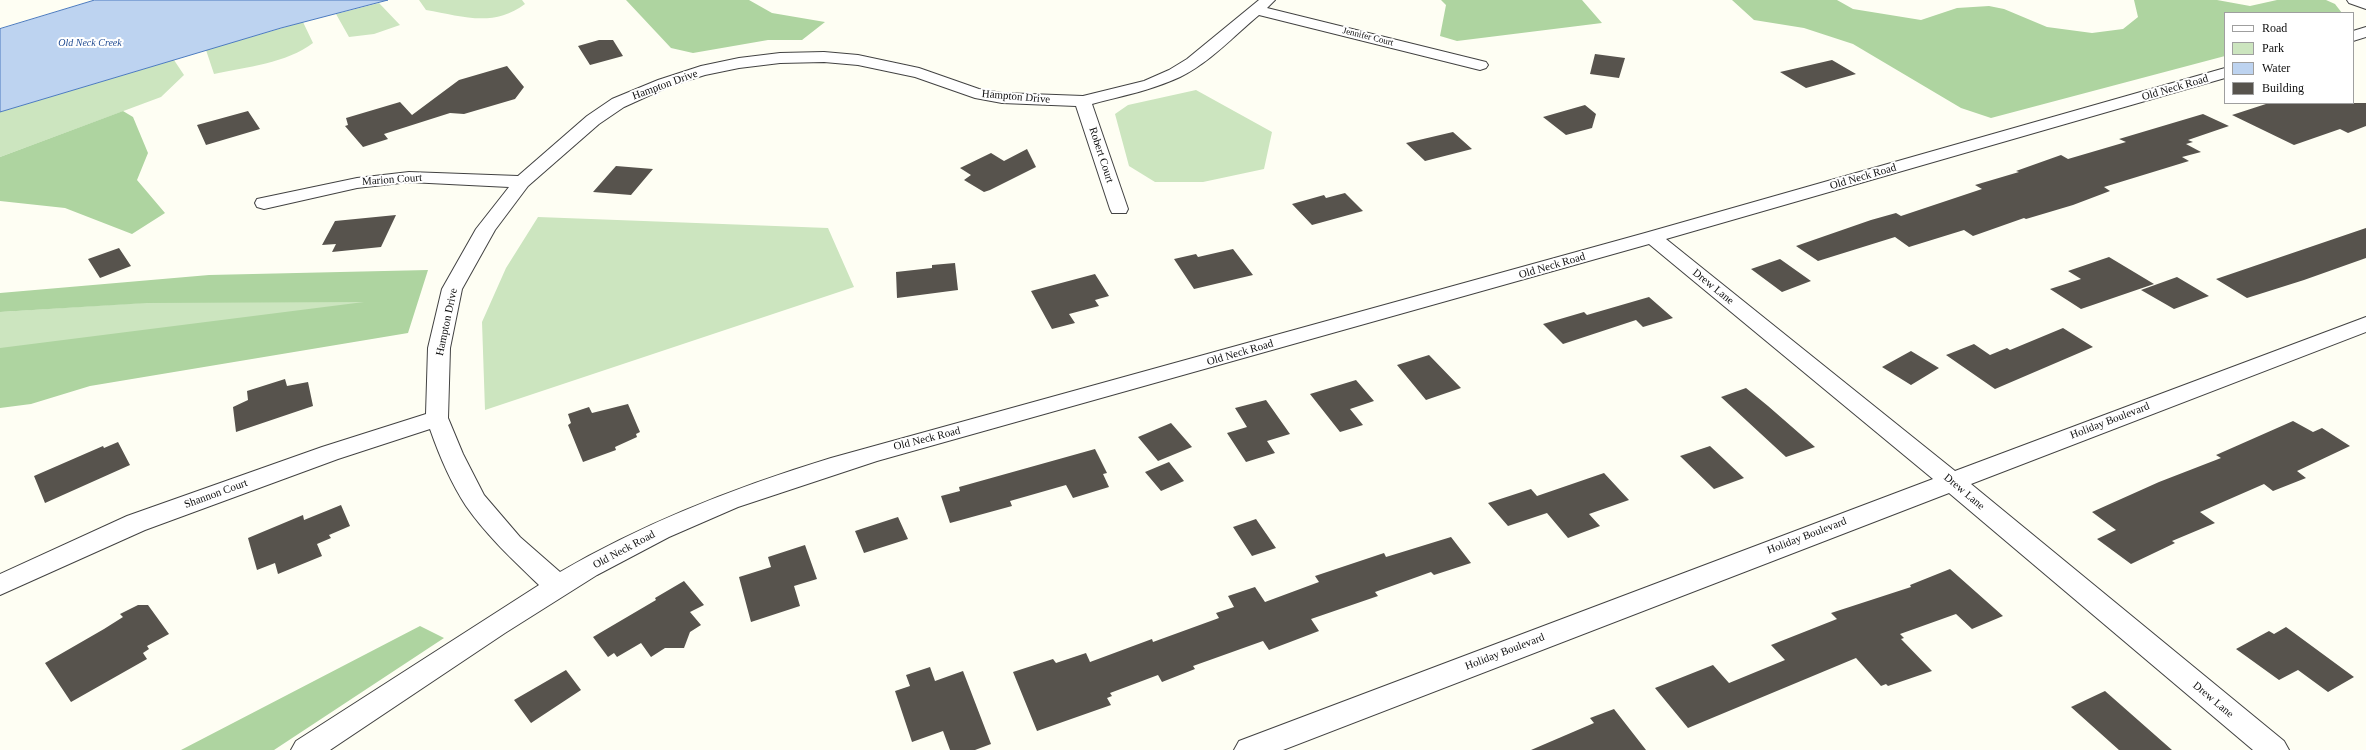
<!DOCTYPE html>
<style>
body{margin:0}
#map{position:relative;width:2366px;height:750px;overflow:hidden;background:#fefef3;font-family:Georgia,serif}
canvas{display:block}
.legend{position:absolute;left:2224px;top:12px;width:130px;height:92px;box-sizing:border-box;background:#fff;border:1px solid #9f9f9f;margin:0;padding:5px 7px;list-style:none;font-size:12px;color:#0f0f0f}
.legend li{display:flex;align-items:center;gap:8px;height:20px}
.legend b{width:20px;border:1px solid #9f9f9f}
</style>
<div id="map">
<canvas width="2366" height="750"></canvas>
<ul class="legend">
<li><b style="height:5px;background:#fff"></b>Road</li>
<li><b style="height:11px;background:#cce5bf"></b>Park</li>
<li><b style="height:11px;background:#bdd3f0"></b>Water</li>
<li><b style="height:11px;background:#57534d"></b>Building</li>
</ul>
</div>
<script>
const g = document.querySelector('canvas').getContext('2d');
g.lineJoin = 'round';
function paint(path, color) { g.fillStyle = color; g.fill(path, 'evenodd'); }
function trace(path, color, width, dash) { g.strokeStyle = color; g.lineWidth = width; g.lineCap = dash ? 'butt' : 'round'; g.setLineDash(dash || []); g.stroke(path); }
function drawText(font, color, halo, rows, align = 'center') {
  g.font = font + ' Georgia,serif'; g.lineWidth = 4; g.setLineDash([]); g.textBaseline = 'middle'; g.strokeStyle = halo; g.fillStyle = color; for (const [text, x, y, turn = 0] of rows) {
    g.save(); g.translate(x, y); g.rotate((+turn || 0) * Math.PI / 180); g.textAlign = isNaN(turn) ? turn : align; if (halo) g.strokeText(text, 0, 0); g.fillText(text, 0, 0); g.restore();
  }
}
paint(new Path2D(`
 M 419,0 L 522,0 L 525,4 C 493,28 462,16 426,10 Z
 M 379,3 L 400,25 L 374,34 L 349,37 L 336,14 Z
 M 303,22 L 313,43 C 287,63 246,67 214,74 L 206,50 Z
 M 174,60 L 184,75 L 161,97 L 0,157 L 0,112 Z
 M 1196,90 L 1272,132 L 1264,169 L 1203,182 L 1155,182 L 1129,166 L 1115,114 L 1128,105 Z
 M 538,217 L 828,228 L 854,287 L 485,410 L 482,322 L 506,268 Z
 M 405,286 L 402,308 L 0,350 L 0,312 Z`), '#cce5bf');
paint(new Path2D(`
 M 626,0 L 749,0 L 772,13 L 825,22 L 802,40 L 768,40 L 693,53 L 671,48 Z
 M 1441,0 L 1582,0 L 1602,23 L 1457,41 L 1440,36 L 1446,5 Z
 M 1732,0 L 1837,0 L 1853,9 L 1921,20 L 1957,8 L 1989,6 L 2004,9 L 2047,27 L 2092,33 L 2123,29 L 2138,17 L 2134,0 L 2217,0 L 2250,6 L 2277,0 L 2326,0 L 2335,4 L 2342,13 L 2225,13 L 2225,56 L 1991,118 L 1961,108 L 1853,44 L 1804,28 L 1754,20 Z
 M 123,111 L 133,117 L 148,153 L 137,180 L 165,213 L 132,234 L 65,208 L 0,201 L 0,157 Z
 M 428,270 L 408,333 L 90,386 L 31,404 L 0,408 L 0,348 L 364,302 L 147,303 L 0,312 L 0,293 L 209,275 Z
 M 420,626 L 444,638 L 274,750 L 181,750 Z`), '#aed4a0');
const water = new Path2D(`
 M 95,0 L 388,0 L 281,28 L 0,112 L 0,29 Z`);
paint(water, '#bdd3f0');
trace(water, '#4c7bbf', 1);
paint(new Path2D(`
 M 599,40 L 613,40 L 623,56 L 590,65 L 578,46 Z
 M 1595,54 L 1625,58 L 1619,78 L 1590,74 Z
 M 1832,60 L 1856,74 L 1806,88 L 1780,72 Z
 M 507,66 L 524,87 L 515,99 L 464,114 L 450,113 L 384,134 L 388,139 L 363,147 L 345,126 L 348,125 L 346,118 L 400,102 L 412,115 L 459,80 Z
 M 2269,103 L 2366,103 L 2366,126 L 2348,133 L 2340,129 L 2294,145 L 2232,115 Z
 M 1585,105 L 1596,114 L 1592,128 L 1566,135 L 1543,117 Z
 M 248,111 L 260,129 L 206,145 L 197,125 Z
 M 2203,114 L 2229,126 L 2188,140 L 2193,142 L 2186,144 L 2201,152 L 2182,157 L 2189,161 L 2104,187 L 2110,191 L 2073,205 L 2026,219 L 2024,218 L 1973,236 L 1964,230 L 1909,247 L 1895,237 L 1818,261 L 1796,246 L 1871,220 L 1896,213 L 1901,216 L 1982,189 L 1975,185 L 2019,172 L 2016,171 L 2061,155 L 2068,159 L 2126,142 L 2119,139 Z
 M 1453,132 L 1472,149 L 1425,161 L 1406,143 Z
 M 1027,149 L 1036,167 L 990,190 L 984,192 L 964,180 L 971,175 L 960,168 L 991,153 L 1004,161 Z
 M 616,166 L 653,169 L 631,195 L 593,192 Z
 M 1345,193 L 1363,211 L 1312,225 L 1292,204 L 1324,195 L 1326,198 Z
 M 396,215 L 381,247 L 332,252 L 336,244 L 322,245 L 335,221 Z
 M 2366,228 L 2366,258 L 2304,280 L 2247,298 L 2216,279 Z
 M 119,248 L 131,266 L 100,278 L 88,259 Z
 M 1233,249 L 1253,275 L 1194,289 L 1174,259 L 1196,254 L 1198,257 Z
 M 2109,257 L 2154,284 L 2081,309 L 2050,289 L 2081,279 L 2068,271 Z
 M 1780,259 L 1811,281 L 1782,292 L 1751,269 Z
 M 955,263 L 958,290 L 897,298 L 896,272 L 932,268 L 932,265 Z
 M 1095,274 L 1109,296 L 1095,300 L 1099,306 L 1069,314 L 1075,323 L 1052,329 L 1031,291 Z
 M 2177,277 L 2209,296 L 2174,309 L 2141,290 Z
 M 1649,297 L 1673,318 L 1643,327 L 1636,320 L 1563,344 L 1543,324 L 1584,312 L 1587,315 Z
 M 2063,328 L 2093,347 L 1995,389 L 1946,355 L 1974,344 L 1990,355 L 2007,348 L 2010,350 Z
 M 1911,351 L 1939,368 L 1911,385 L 1882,367 Z
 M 1429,355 L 1461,388 L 1426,400 L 1397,365 Z
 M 285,379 L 287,386 L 308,382 L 313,406 L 236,432 L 233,407 L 248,400 L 247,391 Z
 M 1356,380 L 1374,401 L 1350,409 L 1363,425 L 1340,432 L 1310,394 Z
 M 1746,388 L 1768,406 L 1815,447 L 1786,457 L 1721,397 Z
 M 1266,400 L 1290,434 L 1267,441 L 1275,453 L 1246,462 L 1227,433 L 1247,427 L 1235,408 Z
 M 628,404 L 640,432 L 636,434 L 637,437 L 615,447 L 616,450 L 583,462 L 568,425 L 571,423 L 568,414 L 589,407 L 592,413 Z
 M 2293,421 L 2313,432 L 2322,428 L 2350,446 L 2297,471 L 2306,478 L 2273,491 L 2264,484 L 2200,512 L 2215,523 L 2172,541 L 2175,543 L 2131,564 L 2097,539 L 2116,530 L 2092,512 L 2159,482 L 2221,458 L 2216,455 Z
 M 1171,423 L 1192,447 L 1158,461 L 1138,437 Z
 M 118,442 L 130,465 L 45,503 L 34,476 L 103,446 L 104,448 Z
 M 1710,446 L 1744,478 L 1714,489 L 1680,456 Z
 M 1095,449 L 1107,473 L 1103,474 L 1109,487 L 1073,498 L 1066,485 L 1010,501 L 1012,506 L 950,523 L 941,496 L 960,491 L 959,487 Z
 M 1169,462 L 1184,481 L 1161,491 L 1145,472 Z
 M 1604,473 L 1629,500 L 1589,514 L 1600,526 L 1568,538 L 1547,513 L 1508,526 L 1488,503 L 1531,489 L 1537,496 Z
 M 341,505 L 350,526 L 329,535 L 331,538 L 317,544 L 322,556 L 278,574 L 275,563 L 257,570 L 248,538 L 303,515 L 304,520 Z
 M 898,517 L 908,539 L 864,553 L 855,531 Z
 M 1256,519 L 1276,548 L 1252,556 L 1233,527 Z
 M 1451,537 L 1471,563 L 1434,575 L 1431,572 L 1375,592 L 1378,596 L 1311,619 L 1319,631 L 1269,650 L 1263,641 L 1193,666 L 1195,669 L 1162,682 L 1158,675 L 1110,693 L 1112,696 L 1107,698 L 1111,705 L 1037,731 L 1013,672 L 1053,659 L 1056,663 L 1086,653 L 1090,662 L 1152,639 L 1153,642 L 1219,618 L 1216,613 L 1234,607 L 1228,596 L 1255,587 L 1265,602 L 1319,582 L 1315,576 L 1384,553 L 1386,557 Z
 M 805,545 L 817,579 L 794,586 L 800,606 L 751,622 L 739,577 L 771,567 L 768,557 Z
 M 1950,569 L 2003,616 L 1972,629 L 1956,614 L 1900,634 L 1904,638 L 1901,639 L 1932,671 L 1888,686 L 1886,684 L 1881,686 L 1856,658 L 1688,728 L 1655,688 L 1713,665 L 1729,683 L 1785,660 L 1771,645 L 1837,619 L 1831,613 L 1911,587 L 1910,585 Z
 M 684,581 L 704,605 L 690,612 L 701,625 L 690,632 L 684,648 L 665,648 L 651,657 L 641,643 L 617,657 L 614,653 L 608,657 L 593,637 L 656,600 L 655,598 Z
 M 138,605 L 148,605 L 169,634 L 147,646 L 149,649 L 143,653 L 147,659 L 71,702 L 45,663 L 104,629 L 123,617 L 120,614 Z
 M 2286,627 L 2354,677 L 2328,692 L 2298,670 L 2279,680 L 2236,649 L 2269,631 L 2274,634 Z
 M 930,667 L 935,681 L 963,671 L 991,744 L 975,750 L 950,750 L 943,731 L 912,742 L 895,691 L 910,686 L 906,675 Z
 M 566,670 L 581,690 L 531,723 L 514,700 Z
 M 2105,691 L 2172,750 L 2119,750 L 2071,707 Z
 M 1614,709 L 1646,750 L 1531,750 L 1594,723 L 1590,718 Z`), '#57534d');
const minor = new Path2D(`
 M 1259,0 L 1275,0 L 1267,8 L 1486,62 L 1488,65 L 1486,68 L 1480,70 L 1259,15 C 1234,36 1209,63 1180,77 C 1152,90 1122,96 1092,104 L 1128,209 L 1126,213 L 1112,213 L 1110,209 L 1076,106 L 1002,103 L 975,98 L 915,77 L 858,65 L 824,62 L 780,63 L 739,68 L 705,75 L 670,86 L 624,107 L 599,124 L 528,186 L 495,230 L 462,289 L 450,348 L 448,418 L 463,454 L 484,495 L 520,537 L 560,572 C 646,522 736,487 831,458 L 1645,233 L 2225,68 L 2225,78 L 1666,239 L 1955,471 L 2366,317 L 2366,332 L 1971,484 L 2284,741 L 2289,750 L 2253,750 L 1949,493 L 1283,750 L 1234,750 L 1239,741 L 1933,479 L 1649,244 L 877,461 L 738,507 L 669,537 L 597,575 L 505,633 L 330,750 L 291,750 L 296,741 L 539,585 C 513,560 487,536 466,506 C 451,483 439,455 430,429 L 338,459 L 145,530 L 0,595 L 0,574 L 127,516 L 322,447 L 426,414 L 428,348 L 442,289 L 476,229 L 509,187 L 409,182 L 357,188 L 264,209 L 257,207 L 255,203 L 257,199 L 357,178 L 409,172 L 518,176 L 587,116 L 612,99 L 658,80 L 701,66 L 739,58 L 780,53 L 824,52 L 858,55 L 919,68 L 979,89 L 1002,93 L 1083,96 L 1144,81 L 1169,70 L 1187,59 Z
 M 2347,0 L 2366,0 L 2366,9 L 2349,3 Z
 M 2366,27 L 2366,37 L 2353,41 L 2353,31 Z`);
trace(minor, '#424242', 2);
paint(minor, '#fff');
drawText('9px', '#0f0f0f', '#fff', [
 ["Jennifer Court",1368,37,14]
]);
drawText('italic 10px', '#254f94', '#fff', [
 ["Old Neck Creek",90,43]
]);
drawText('11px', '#0f0f0f', '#fff', [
 ["Hampton Drive",665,85,-20],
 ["Old Neck Road",2175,88,-16],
 ["Hampton Drive",1016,97,5],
 ["Robert Court",1101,155,72],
 ["Old Neck Road",1863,177,-16],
 ["Marion Court",392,180,-4],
 ["Old Neck Road",1552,266,-16],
 ["Drew Lane",1713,287,39],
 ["Hampton Drive",447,322,-78],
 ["Old Neck Road",1240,353,-16],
 ["Holiday Boulevard",2110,421,-21],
 ["Old Neck Road",927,439,-14],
 ["Drew Lane",1964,492,40],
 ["Shannon Court",216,494,-20],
 ["Holiday Boulevard",1807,536,-21],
 ["Old Neck Road",624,550,-28],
 ["Holiday Boulevard",1505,652,-21],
 ["Drew Lane",2213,700,40]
]);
</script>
